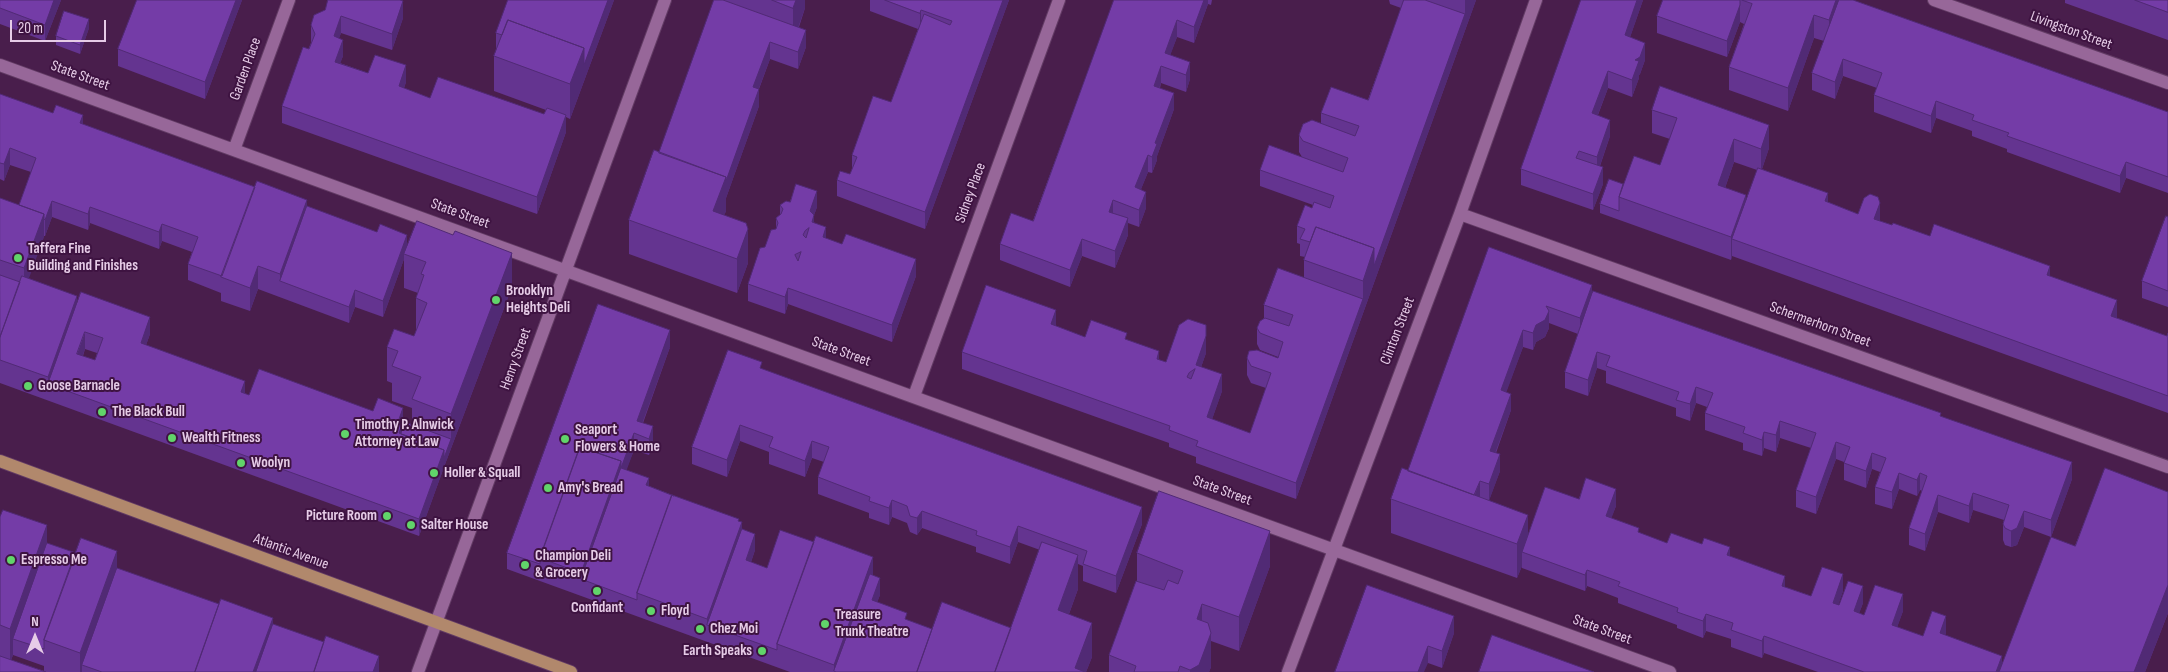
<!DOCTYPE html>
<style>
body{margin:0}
#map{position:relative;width:2168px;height:672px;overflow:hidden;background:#491e4c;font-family:"Sofia Sans Condensed",sans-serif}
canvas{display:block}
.north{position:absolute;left:10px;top:612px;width:50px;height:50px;-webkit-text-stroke:4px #3e1341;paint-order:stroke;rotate:0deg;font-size:14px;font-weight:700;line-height:20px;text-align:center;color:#e6cce7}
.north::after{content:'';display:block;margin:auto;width:18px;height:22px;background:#e6cce7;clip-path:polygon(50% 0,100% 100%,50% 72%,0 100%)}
.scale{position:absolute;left:10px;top:20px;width:96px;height:22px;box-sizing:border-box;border:2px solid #e6cce7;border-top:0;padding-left:6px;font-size:15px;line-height:18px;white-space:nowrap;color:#e6cce7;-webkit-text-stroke:4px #3e1341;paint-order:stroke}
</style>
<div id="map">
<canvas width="2168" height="672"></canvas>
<div class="north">N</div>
<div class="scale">20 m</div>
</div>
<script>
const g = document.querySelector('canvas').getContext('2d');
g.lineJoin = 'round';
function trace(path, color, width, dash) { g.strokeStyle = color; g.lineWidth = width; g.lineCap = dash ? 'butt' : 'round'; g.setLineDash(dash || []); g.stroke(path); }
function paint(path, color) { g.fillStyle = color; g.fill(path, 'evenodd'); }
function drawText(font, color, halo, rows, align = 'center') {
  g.font = font + ' "Sofia Sans Condensed",sans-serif'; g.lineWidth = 4; g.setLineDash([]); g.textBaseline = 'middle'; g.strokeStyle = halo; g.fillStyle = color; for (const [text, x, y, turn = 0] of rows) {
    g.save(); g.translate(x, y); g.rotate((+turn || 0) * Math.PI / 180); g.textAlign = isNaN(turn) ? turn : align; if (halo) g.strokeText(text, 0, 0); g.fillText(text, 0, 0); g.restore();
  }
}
const minor = new Path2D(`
 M 1934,0 L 2168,83
 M 0,65 L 1670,672
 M 234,150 L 289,0
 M 1460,214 L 2168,467
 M 914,396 L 1059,0
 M 418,672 L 665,0
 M 1288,672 L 1460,214 L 1536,0`);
const primary = new Path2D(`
 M 0,461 L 571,672`);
trace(minor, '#623b64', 14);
trace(primary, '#623b64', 14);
trace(minor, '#976799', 12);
trace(primary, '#b1886c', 12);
paint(new Path2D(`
 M 0,0 L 61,0 L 45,41 L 0,24 Z
 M 137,0 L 242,0 L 205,99 L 118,66 L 118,49 Z
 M 508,0 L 614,0 L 570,119 L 566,117 L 566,132 L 537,214 L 282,123 L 282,106 L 311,43 L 311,25 L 325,10 L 403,18 L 392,50 L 341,33 L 339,38 L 343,56 L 340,63 L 368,73 L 406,82 L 404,88 L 430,98 L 544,114 L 546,110 L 494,91 L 494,56 L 497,50 L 496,49 L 496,33 Z
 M 714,0 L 805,0 L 805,8 L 799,27 L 806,47 L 798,69 L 770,59 L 759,89 L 759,106 L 726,198 L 726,211 L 724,215 L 748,263 L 737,293 L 629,254 L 629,220 L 659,153 Z
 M 870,0 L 1009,0 L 925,229 L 837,196 L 837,180 L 850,174 L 852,171 L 852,155 L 891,102 L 918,29 L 870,11 Z
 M 1114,0 L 1212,0 L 1211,5 L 1208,4 L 1194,43 L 1177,37 L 1170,55 L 1190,79 L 1186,92 L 1161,83 L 1160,88 L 1174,109 L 1157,156 L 1157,160 L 1152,173 L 1148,172 L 1141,189 L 1146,208 L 1139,227 L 1128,223 L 1128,235 L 1115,268 L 1082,256 L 1070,287 L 1000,260 L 1000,244 L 1033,221 Z
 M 1389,0 L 1476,0 L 1296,499 L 1196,463 L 1196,457 L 1169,447 L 1169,443 L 962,369 L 962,352 L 1056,326 L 1085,337 L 1127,340 L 1159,360 L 1166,362 L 1206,353 L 1201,367 L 1222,391 L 1212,419 L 1250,433 L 1266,388 L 1251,383 L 1247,375 L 1247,358 L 1278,358 L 1278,357 L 1260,350 L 1257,344 L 1257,328 L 1264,318 L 1264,305 L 1304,277 L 1304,260 L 1305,257 L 1300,256 L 1300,244 L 1297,243 L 1297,226 L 1312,208 L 1313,205 L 1260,186 L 1260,170 L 1302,157 L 1299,152 L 1299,135 L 1321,124 L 1321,113 L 1368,100 L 1401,8 L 1390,4 Z
 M 1581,0 L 1643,0 L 1630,37 L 1645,60 L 1640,74 L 1639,75 L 1639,78 L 1632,97 L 1608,88 L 1598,115 L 1610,136 L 1600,166 L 1603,184 L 1593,210 L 1521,185 L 1521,169 Z
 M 1663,0 L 1853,0 L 2168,112 L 2168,193 L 2126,178 L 2120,193 L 2007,152 L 2007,149 L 1972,136 L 1972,131 L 1936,118 L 1931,133 L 1874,112 L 1874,95 L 1877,88 L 1843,76 L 1835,99 L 1812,90 L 1812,73 L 1824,41 L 1814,38 L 1788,111 L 1729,90 L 1729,67 L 1744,24 L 1740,22 L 1727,57 L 1657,33 L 1657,16 Z
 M 2065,0 L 2168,0 L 2168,40 L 2065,3 Z
 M 89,28 L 80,54 L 56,45 L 56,36 Z
 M 0,94 L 307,206 L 407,247 L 512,287 L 444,467 L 419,536 L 0,383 L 0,198 L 19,205 L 31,172 L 10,165 L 4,181 L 0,179 ZM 52,217 L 88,230 L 90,223 L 159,249 L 162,241 L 192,252 L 188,264 L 188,280 L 221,293 L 221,301 L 250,311 L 258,289 L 349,323 L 355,307 L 383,317 L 404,259 L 404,288 L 418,293 L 416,298 L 416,332 L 414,336 L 387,347 L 387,381 L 392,383 L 392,401 L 412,408 L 412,425 L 402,432 L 402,428 L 403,424 L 249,395 L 245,394 L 146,345 L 150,334 L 77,303 L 28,279 L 44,236 L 45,236 ZM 85,349 L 97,353 L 95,360 L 83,356 Z
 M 1652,110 L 1769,148 L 1762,169 L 1828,202 L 1858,214 L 1880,220 L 1880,221 L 1892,225 L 1930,236 L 2050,276 L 2117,317 L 2117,318 L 2167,336 L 2168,333 L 2168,413 L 1732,256 L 1731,260 L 1600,213 L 1600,204 L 1623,184 L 1660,165 L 1670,139 L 1652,133 ZM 1734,162 L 1757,170 L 1746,202 L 1725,188 Z
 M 780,205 L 817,207 L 814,215 L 814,223 L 826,239 L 916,276 L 892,342 L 788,304 L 785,314 L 748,301 L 748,284 L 765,247 L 776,229 L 776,218 L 780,215 Z
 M 2168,217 L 2168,307 L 2142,298 L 2142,281 Z
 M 1489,247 L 1592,293 L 1941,416 L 2072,479 L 2051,537 L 2024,527 L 2017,545 L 2011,547 L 2005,545 L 2003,540 L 2003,524 L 2004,520 L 1973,510 L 1969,523 L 1938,512 L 1925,551 L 1909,545 L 1909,528 L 1922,491 L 1920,490 L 1917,496 L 1899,489 L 1892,509 L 1875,504 L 1875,487 L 1880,472 L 1872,469 L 1866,488 L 1844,480 L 1844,462 L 1836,459 L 1816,514 L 1796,507 L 1796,490 L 1811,448 L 1780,438 L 1776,452 L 1764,448 L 1762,456 L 1743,450 L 1743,443 L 1705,430 L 1705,413 L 1707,407 L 1696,403 L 1690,421 L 1676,416 L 1676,408 L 1606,383 L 1606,371 L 1597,368 L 1588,396 L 1565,388 L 1565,372 L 1578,334 L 1549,323 L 1549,328 L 1545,337 L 1536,342 L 1533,350 L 1523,347 L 1506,392 L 1511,410 L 1496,453 L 1500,471 L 1489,500 L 1528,535 L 1579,499 L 1616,506 L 1611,518 L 1639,533 L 1667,543 L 1730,556 L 1785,587 L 1811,596 L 1843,591 L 1838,605 L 1863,603 L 1859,613 L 1864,615 L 1903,611 L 1897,627 L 1923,636 L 1946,633 L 1945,635 L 2002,663 L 2075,546 L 2168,492 L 2168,613 L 2145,672 L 1818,672 L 1764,653 L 1762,658 L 1731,647 L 1731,639 L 1706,631 L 1703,638 L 1677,628 L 1677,625 L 1618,603 L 1618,598 L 1587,586 L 1585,591 L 1522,568 L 1522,566 L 1517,578 L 1391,533 L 1391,499 L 1408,471 Z
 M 670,347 L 643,423 L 653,443 L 649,455 L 634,450 L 626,470 L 649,486 L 739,521 L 742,529 L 755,550 L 751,562 L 767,568 L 873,575 L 880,595 L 877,602 L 907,620 L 932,629 L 1011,628 L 1040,550 L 1018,542 L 1010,564 L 976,552 L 976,547 L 922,528 L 917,535 L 910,532 L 907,523 L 892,517 L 889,525 L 869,518 L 869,513 L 818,494 L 818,477 L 824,462 L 812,458 L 805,477 L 769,464 L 769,452 L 740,441 L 727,477 L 692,464 L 692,447 L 762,369 L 1142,524 L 1116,593 L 1083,581 L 1083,566 L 1078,564 L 1078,589 L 1069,614 L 1092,657 L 1086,672 L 790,672 L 507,569 L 507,553 Z
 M 0,517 L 47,543 L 273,624 L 379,672 L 0,672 ZM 13,655 L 44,666 L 44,671 L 11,660 Z
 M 1137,553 L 1270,566 L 1239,651 L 1211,641 L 1211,667 L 1209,672 L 1109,672 L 1109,655 L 1137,581 Z
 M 1454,633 L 1442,668 L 1428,663 L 1335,672 Z`), '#643490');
paint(new Path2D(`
 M 54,0 L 61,0 L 45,41 L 45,25 Z
 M 236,0 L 242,0 L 205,99 L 205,82 Z
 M 608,0 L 614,0 L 570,119 L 570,84 L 584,48 Z
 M 796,0 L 805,0 L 805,8 L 793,42 L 793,8 Z
 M 1003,0 L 1009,0 L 925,229 L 925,212 Z
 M 1204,0 L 1208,0 L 1208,4 L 1194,43 L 1194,27 Z
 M 1465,0 L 1476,0 L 1296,499 L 1296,483 L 1363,299 L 1363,281 L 1374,248 L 1465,14 Z
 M 1637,0 L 1643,0 L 1625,52 L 1625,35 Z
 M 1836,0 L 1842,0 L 1829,43 L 1829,20 Z
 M 403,1 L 403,18 L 392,50 L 392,34 Z
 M 1740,5 L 1740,22 L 1727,57 L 1727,41 Z
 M 921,10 L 921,26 L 920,29 L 920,13 Z
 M 1814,15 L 1814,38 L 1788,111 L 1788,88 Z
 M 341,16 L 341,33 L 334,53 L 334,36 Z
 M 89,19 L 89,28 L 80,54 L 80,45 Z
 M 1177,20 L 1177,37 L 1166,67 L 1165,53 Z
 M 806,30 L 806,47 L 798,69 L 798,52 Z
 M 343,40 L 343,56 L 335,78 L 335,62 Z
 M 770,42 L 770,59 L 753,104 L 753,87 Z
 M 1645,43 L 1645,60 L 1640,74 L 1639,75 L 1639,78 L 1632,97 L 1632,80 L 1635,60 Z
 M 1843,59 L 1843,76 L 1835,99 L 1835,82 Z
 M 1190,62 L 1190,79 L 1186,92 L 1186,75 Z
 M 406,65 L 406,82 L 399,103 L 399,86 Z
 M 1161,66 L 1161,83 L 1154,102 L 1154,86 Z
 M 1608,71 L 1608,88 L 1592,130 L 1592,113 Z
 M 759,89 L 759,106 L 726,198 L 726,211 L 713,245 L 713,211 Z
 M 1174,93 L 1174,109 L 1157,156 L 1157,160 L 1152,173 L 1152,157 L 1155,143 Z
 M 1936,101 L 1936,118 L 1931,133 L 1931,116 Z
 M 83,115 L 83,132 L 80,123 Z
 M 566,115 L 566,132 L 537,214 L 537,197 Z
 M 1610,120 L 1610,136 L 1597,174 L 1597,157 Z
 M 1769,125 L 1769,148 L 1761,172 L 1761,149 Z
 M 1734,139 L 1734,162 L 1718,208 L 1718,185 Z
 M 10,148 L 10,165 L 4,181 L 4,164 Z
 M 1148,155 L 1148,172 L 1135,204 L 1135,187 Z
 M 2126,162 L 2126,178 L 2120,193 L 2120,176 Z
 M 1603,167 L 1603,184 L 1593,210 L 1593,194 Z
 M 817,191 L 817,207 L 814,215 L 814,231 L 810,211 Z
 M 1146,192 L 1146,208 L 1139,227 L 1139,210 Z
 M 1828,193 L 1828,209 L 1825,201 Z
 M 1746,195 L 1746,219 L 1732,239 L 1732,256 L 1731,260 L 1731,237 Z
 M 307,200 L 307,223 L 280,281 L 280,274 Z
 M 1113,200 L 1113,217 L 1109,212 Z
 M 52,201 L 52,217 L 45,236 L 45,220 Z
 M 1880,203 L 1880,220 L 1874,236 L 1874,219 Z
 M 90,207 L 90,223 L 88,230 L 88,214 Z
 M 44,214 L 44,237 L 24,292 L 24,268 Z
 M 1128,218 L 1128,235 L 1115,268 L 1115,251 Z
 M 162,224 L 162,241 L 159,249 L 159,232 Z
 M 826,227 L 826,244 L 823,237 Z
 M 748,229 L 748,263 L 737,293 L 737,259 Z
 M 407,235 L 407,251 L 404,254 L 404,259 L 383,317 L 383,301 Z
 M 1082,239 L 1082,256 L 1070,287 L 1070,270 Z
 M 512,253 L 512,287 L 444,467 L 419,536 L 419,519 L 444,450 L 451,439 L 451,414 Z
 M 916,259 L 916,276 L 892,342 L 892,325 Z
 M 258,266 L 258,289 L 250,311 L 250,288 Z
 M 2050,266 L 2050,282 L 2047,275 Z
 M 1592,285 L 1592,302 L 1580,335 L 1580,318 Z
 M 788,288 L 788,304 L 785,314 L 785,297 Z
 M 355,290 L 355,307 L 349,323 L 349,307 Z
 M 77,296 L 77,320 L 48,384 L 48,377 Z
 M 2117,300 L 2117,317 L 2111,333 L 2111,316 Z
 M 1056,310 L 1056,326 L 1051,324 Z
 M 1549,311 L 1549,328 L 1545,337 L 1536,342 L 1533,350 L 1533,333 L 1536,325 Z
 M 150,317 L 150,334 L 141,359 L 141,343 Z
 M 670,330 L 670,347 L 638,435 L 637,421 Z
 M 1523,330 L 1523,347 L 1501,407 L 1501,390 Z
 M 85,332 L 85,349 L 77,371 L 77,354 Z
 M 1206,336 L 1206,353 L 1196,382 L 1196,365 Z
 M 1159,351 L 1159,367 L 1157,359 Z
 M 1597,352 L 1597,368 L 1588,396 L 1588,380 Z
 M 1222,374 L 1222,391 L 1207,434 L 1207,417 Z
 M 245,381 L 245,397 L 241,392 Z
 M 1696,387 L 1696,403 L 1690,421 L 1690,404 Z
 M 1511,394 L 1511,410 L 1490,467 L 1490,451 Z
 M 403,408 L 403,424 L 402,428 L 402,440 L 399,441 L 398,422 Z
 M 1780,421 L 1780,438 L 1776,452 L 1776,435 Z
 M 740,425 L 740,441 L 727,477 L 727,460 Z
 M 653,426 L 653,443 L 649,455 L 649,439 Z
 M 1764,432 L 1764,448 L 1762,456 L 1762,440 Z
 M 634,433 L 634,450 L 586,581 L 581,579 L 581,573 L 621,461 Z
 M 812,441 L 812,458 L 805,477 L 805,461 Z
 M 1836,442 L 1836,459 L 1816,514 L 1816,497 Z
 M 1872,453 L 1872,469 L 1866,488 L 1866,471 Z
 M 1500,454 L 1500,471 L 1489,501 L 1489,484 Z
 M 2072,462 L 2072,479 L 2051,537 L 2051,520 Z
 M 1899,473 L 1899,489 L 1892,509 L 1892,492 Z
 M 1920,473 L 1920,490 L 1917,496 L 1917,480 Z
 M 649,478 L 649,495 L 646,485 Z
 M 1480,481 L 1480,497 L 1469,527 L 1469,511 Z
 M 1616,489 L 1616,506 L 1606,533 L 1606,516 Z
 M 1973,493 L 1973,510 L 1969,523 L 1969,506 Z
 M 1938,495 L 1938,512 L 1925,551 L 1925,534 Z
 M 892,500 L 892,517 L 889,525 L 889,508 Z
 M 1142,507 L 1142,524 L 1116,593 L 1116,576 Z
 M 922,511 L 922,528 L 917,535 L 917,518 Z
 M 2024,511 L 2024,527 L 2017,545 L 2011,547 L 2011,531 Z
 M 1528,515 L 1528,549 L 1522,552 L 1522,566 L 1517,578 L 1517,544 Z
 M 739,519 L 739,531 L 742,522 L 742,546 L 707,625 L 707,619 Z
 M 47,525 L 47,560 L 13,639 L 13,655 L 10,663 L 10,629 Z
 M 1018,526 L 1018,542 L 1010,564 L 1010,547 Z
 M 1270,531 L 1270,566 L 1239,651 L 1239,617 Z
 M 755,534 L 755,550 L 746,577 L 746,560 Z
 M 1730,547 L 1730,564 L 1727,555 Z
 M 117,551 L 117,585 L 82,665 L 82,672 L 80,672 L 80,653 Z
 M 1078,555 L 1078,589 L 1058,644 L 1058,610 Z
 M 873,557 L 873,580 L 834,671 L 834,665 Z
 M 1587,570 L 1587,586 L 1585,591 L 1585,575 Z
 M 1843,574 L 1843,591 L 1833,620 L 1833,603 Z
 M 1785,576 L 1785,592 L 1782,586 Z
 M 880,578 L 880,595 L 872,617 L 872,600 Z
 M 2168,585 L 2168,613 L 2145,672 L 2134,672 Z
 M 1863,586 L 1863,603 L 1854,628 L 1854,611 Z
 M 1903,594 L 1903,611 L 1892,642 L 1892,625 Z
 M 1202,604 L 1202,639 L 1197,619 Z
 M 1706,614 L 1706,631 L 1703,638 L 1703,621 Z
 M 1454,616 L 1454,633 L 1442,668 L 1442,651 Z
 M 1946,616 L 1946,633 L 1940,649 L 1940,633 Z
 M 273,618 L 273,641 L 262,672 L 253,672 Z
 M 1092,623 L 1092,657 L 1086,672 L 1075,672 L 1075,668 Z
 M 1211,633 L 1211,667 L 1209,672 L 1190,672 L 1190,670 Z
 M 1764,636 L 1764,653 L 1762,658 L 1762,641 Z
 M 1428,646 L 1428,663 L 1424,672 L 1418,672 Z
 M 379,656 L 379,672 L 373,672 Z
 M 2002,656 L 2002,672 L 1996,672 Z`), '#512a75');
const building = new Path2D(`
 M 0,0 L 54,0 L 45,25 L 0,8 Z
 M 137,0 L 236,0 L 205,82 L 118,49 Z
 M 328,0 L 400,0 L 403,1 L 392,34 L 341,16 L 334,36 L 343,40 L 335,62 L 368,73 L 375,55 L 406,65 L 399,86 L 430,98 L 438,77 L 544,114 L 547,108 L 566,115 L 537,197 L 282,106 L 303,47 L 309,49 L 315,34 L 311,25 L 314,15 L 325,10 Z
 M 508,0 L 608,0 L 584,65 L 584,48 L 508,20 L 502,35 L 496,33 Z
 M 714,0 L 723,0 L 806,30 L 798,52 L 770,42 L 753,87 L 759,89 L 726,181 L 726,177 L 659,153 Z
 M 772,0 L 796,0 L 793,8 Z
 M 885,0 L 1003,0 L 925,212 L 837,180 L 840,171 L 850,174 L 857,157 L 852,155 L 873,96 L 891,102 L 924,14 L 950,25 L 952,21 L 921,10 L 920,13 Z
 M 1114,0 L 1204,0 L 1194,27 L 1177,20 L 1165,53 L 1190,62 L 1186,75 L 1161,66 L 1154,86 L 1174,93 L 1155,143 L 1157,144 L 1152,157 L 1148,155 L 1135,187 L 1146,192 L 1139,210 L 1113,200 L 1109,212 L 1128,218 L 1115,251 L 1082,239 L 1070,270 L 1000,244 L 1011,213 L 1033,221 Z
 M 1404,0 L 1425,0 L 1465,14 L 1374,266 L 1374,248 L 1316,227 L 1310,242 L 1300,239 L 1305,229 L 1297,226 L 1305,205 L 1312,208 L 1314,202 L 1330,208 L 1334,196 L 1260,170 L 1269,145 L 1343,172 L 1348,158 L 1303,141 L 1299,135 L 1303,124 L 1312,120 L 1355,136 L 1359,126 L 1321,113 L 1331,87 L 1368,100 Z
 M 1581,0 L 1637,0 L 1625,35 L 1645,43 L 1640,57 L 1635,60 L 1639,61 L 1632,80 L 1608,71 L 1592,113 L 1610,120 L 1597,157 L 1579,151 L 1576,158 L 1603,167 L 1593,194 L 1521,169 Z
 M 1663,0 L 1740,0 L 1740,5 L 1727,41 L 1657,16 Z
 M 1742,0 L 1836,0 L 1829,20 L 1814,15 L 1788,88 L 1729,67 L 1752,4 Z
 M 1839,0 L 1853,0 L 2168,112 L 2168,177 L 2126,162 L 2120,176 L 2007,136 L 2009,133 L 1972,120 L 1974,115 L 1936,101 L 1931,116 L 1874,95 L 1882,73 L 1843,59 L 1835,82 L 1812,73 Z
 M 2135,0 L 2168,0 L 2168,12 Z
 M 64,11 L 89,19 L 80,45 L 56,36 Z
 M 508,20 L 584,48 L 570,84 L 494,56 Z
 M 1660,86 L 1769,125 L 1761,149 L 1734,139 L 1718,185 L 1746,195 L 1731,237 L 1619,197 L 1634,156 L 1660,165 L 1677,118 L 1652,110 Z
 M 0,94 L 53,113 L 56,105 L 83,115 L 80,123 L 255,187 L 222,276 L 188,264 L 198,237 L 162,224 L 159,232 L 90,207 L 88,214 L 52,201 L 45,220 L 44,219 L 44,214 L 19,205 L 36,158 L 10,148 L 4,164 L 0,163 Z
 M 654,150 L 726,177 L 713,211 L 746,223 L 748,229 L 737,259 L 629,220 Z
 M 1758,168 L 1828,193 L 1825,201 L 1858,214 L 1864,198 L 1870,194 L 1878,197 L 1880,203 L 1874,219 L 1892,225 L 1893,223 L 1930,236 L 1934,224 L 2050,266 L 2047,275 L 2117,300 L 2111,316 L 2167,336 L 2168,333 L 2168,396 L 1732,239 Z
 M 1609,179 L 1623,184 L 1619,197 L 1619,211 L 1600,204 Z
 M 257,181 L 307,200 L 280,274 L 258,266 L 250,288 L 221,277 Z
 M 796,184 L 817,191 L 810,211 L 814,215 L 812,222 L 826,227 L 823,237 L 842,244 L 846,234 L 916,259 L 892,325 L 788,288 L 785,297 L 748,284 L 760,248 L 765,247 L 771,230 L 776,229 L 778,223 L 776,218 L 781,214 L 783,209 L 780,205 L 786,201 L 790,202 ZM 809,228 L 806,238 L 803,235 L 805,231 ZM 801,252 L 798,261 L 795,255 Z
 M 0,198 L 44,214 L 24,268 L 0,260 Z
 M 307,206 L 377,232 L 380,224 L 407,235 L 383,301 L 355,290 L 349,307 L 280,281 Z
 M 2166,216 L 2168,217 L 2168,291 L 2142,281 Z
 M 417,221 L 453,235 L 455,231 L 512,253 L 451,414 L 412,399 L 421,377 L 392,366 L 398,351 L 387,347 L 394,329 L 414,336 L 427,303 L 416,298 L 424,275 L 421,274 L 426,262 L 404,254 Z
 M 1316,227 L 1374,248 L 1363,281 L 1304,260 Z
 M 1489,247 L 1592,285 L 1580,318 L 1546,306 L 1549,311 L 1545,320 L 1536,325 L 1533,333 L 1523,330 L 1501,390 L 1511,394 L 1490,451 L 1500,454 L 1489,484 L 1480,481 L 1474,495 L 1408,471 Z
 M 1278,268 L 1363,299 L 1296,483 L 1196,446 L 1198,441 L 1169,430 L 1170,426 L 962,352 L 986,285 L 1056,310 L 1051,324 L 1085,337 L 1091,320 L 1127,333 L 1125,339 L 1159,351 L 1157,359 L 1166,362 L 1179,325 L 1188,319 L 1206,325 L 1206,336 L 1196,365 L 1222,374 L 1207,417 L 1250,433 L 1271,373 L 1251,366 L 1247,358 L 1249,351 L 1257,350 L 1278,358 L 1283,342 L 1260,333 L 1257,328 L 1260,321 L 1265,318 L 1289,326 L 1293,315 L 1264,305 ZM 1195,369 L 1191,379 L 1187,377 L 1189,373 Z
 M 0,275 L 20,282 L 0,337 Z
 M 22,276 L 77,296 L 48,377 L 0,360 L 0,337 Z
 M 1593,291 L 1941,413 L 1940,416 L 2072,462 L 2051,520 L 2024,511 L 2017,528 L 2011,531 L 2005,528 L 2003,524 L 2009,505 L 1973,493 L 1969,506 L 1938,495 L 1925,534 L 1909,528 L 1927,476 L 1920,473 L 1917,480 L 1899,473 L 1892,492 L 1875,487 L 1886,458 L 1872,453 L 1866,471 L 1844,463 L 1850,447 L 1836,442 L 1816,497 L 1796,490 L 1816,433 L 1780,421 L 1776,435 L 1764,432 L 1762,440 L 1743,433 L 1745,427 L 1705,413 L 1713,393 L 1696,387 L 1690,404 L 1676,400 L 1679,392 L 1606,366 L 1610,356 L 1597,352 L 1588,380 L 1565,372 Z
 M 81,292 L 150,317 L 141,343 L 245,381 L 241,392 L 249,395 L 259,369 L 373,411 L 378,398 L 403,408 L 398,422 L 402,424 L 399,433 L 444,450 L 419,519 L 48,384 ZM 85,332 L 103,338 L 95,360 L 77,354 Z
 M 598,304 L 670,330 L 637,421 L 653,426 L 649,439 L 634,433 L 621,468 L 621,461 L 580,447 L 540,558 L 540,564 L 507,553 Z
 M 728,350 L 762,362 L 760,368 L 1142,507 L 1116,576 L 1083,564 L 1087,551 L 1018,526 L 1010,547 L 976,535 L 977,531 L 922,511 L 917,518 L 910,516 L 907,506 L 892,500 L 889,508 L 869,501 L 870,497 L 818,477 L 829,447 L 812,441 L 805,461 L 769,447 L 773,437 L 740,425 L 727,460 L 692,447 Z
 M 405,422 L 451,439 L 444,458 L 444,450 L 401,434 Z
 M 580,447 L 621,461 L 581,573 L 540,558 Z
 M 621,468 L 649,478 L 646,485 L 674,496 L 672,495 L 637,593 L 637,600 L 581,579 Z
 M 1402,468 L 1528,515 L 1517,544 L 1391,499 Z
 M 2105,468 L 2168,492 L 2168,585 L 2134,672 L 1999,672 L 2051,537 L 2075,546 Z
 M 1586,478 L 1616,489 L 1606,516 L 1639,528 L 1638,532 L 1667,543 L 1671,533 L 1702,544 L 1704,538 L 1730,547 L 1727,555 L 1785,576 L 1782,586 L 1811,596 L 1822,567 L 1843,574 L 1833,603 L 1839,605 L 1848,581 L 1863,586 L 1854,611 L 1864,615 L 1875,585 L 1903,594 L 1892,625 L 1923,636 L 1932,611 L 1946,616 L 1940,633 L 2002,656 L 1996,672 L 1864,672 L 1764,636 L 1762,641 L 1731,630 L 1733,623 L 1706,614 L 1703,621 L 1677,612 L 1678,608 L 1618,586 L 1620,582 L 1587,570 L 1585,575 L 1522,552 L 1545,487 L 1579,499 Z
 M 1159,491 L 1270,531 L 1239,617 L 1202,604 L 1197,619 L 1208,623 L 1211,633 L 1199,665 L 1190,670 L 1180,666 L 1178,672 L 1134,672 L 1136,666 L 1109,655 L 1136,581 L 1164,590 L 1168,580 L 1178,584 L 1183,571 L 1137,553 Z
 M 672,495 L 739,519 L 738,521 L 742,522 L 707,619 L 637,593 Z
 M 3,510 L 47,525 L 10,629 L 0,625 L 0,517 Z
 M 742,529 L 755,534 L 746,560 L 767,568 L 780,530 L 814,542 L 777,644 L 777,650 L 707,625 Z
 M 816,536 L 873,557 L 834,665 L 777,644 Z
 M 81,538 L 117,551 L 80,653 L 44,640 Z
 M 1042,542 L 1078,555 L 1058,610 L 1092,623 L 1075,668 L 1085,672 L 995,672 Z
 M 47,543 L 76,553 L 44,640 L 44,649 L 13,639 Z
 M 117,568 L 219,604 L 195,672 L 102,672 L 82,665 Z
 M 870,574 L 880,578 L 872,600 L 907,613 L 905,619 L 932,629 L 917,672 L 836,672 L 834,671 Z
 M 1367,585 L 1454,616 L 1442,651 L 1428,646 L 1418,672 L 1335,672 Z
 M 221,599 L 273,618 L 253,672 L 195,672 Z
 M 942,602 L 1011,628 L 995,672 L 917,672 Z
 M 273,624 L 324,642 L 314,672 L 256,672 Z
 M 1492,635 L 1594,672 L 1479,672 Z
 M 326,636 L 379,656 L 373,672 L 314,672 Z
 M 0,656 L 46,672 L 0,672 Z`);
paint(building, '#743ca7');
trace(building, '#512a75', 1);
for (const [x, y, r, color] of [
 [18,258,5,"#61d46a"],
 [496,300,5,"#61d46a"],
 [28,386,5,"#61d46a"],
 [102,412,5,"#61d46a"],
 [345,434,5,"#61d46a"],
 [172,438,5,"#61d46a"],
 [565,439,5,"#61d46a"],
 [241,463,5,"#61d46a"],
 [434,473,5,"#61d46a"],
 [548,488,5,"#61d46a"],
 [387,516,5,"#61d46a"],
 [411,525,5,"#61d46a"],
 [11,560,5,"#61d46a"],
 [525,565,5,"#61d46a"],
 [597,591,5,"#61d46a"],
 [651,611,5,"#61d46a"],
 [825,624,5,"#61d46a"],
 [700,629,5,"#61d46a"],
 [762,651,5,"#61d46a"]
]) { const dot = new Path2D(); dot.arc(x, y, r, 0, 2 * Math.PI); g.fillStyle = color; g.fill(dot); trace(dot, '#3e1341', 2); }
drawText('15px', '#e6cce7', '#3e1341', [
 ["Livingston Street",2071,31,20],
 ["Garden Place",246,69,-70],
 ["State Street",80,76,20],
 ["Sidney Place",971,193,-70],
 ["State Street",460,214,20],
 ["Schermerhorn Street",1820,325,20],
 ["Clinton Street",1398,331,-69],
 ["State Street",841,352,20],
 ["Henry Street",516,359,-70],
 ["State Street",1222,491,20],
 ["Atlantic Avenue",291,552,20],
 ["State Street",1602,630,20]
]);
drawText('bold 15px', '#e6cce7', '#3e1341', [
 ["Taffera Fine",28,249],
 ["Building and Finishes",28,266],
 ["Brooklyn",506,291],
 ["Heights Deli",506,308],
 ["Goose Barnacle",38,386],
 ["The Black Bull",112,412],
 ["Timothy P. Alnwick",355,425],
 ["Attorney at Law",355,442],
 ["Seaport",575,430],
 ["Flowers & Home",575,447],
 ["Wealth Fitness",182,438],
 ["Woolyn",251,463],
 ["Holler & Squall",444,473],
 ["Amy's Bread",558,488],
 ["Picture Room",377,516,"right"],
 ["Salter House",421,525],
 ["Champion Deli",535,556],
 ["& Grocery",535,573],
 ["Espresso Me",21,560],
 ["Confidant",597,608,"center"],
 ["Floyd",661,611],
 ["Treasure",835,615],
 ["Trunk Theatre",835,632],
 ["Chez Moi",710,629],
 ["Earth Speaks",752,651,"right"]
], 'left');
</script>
